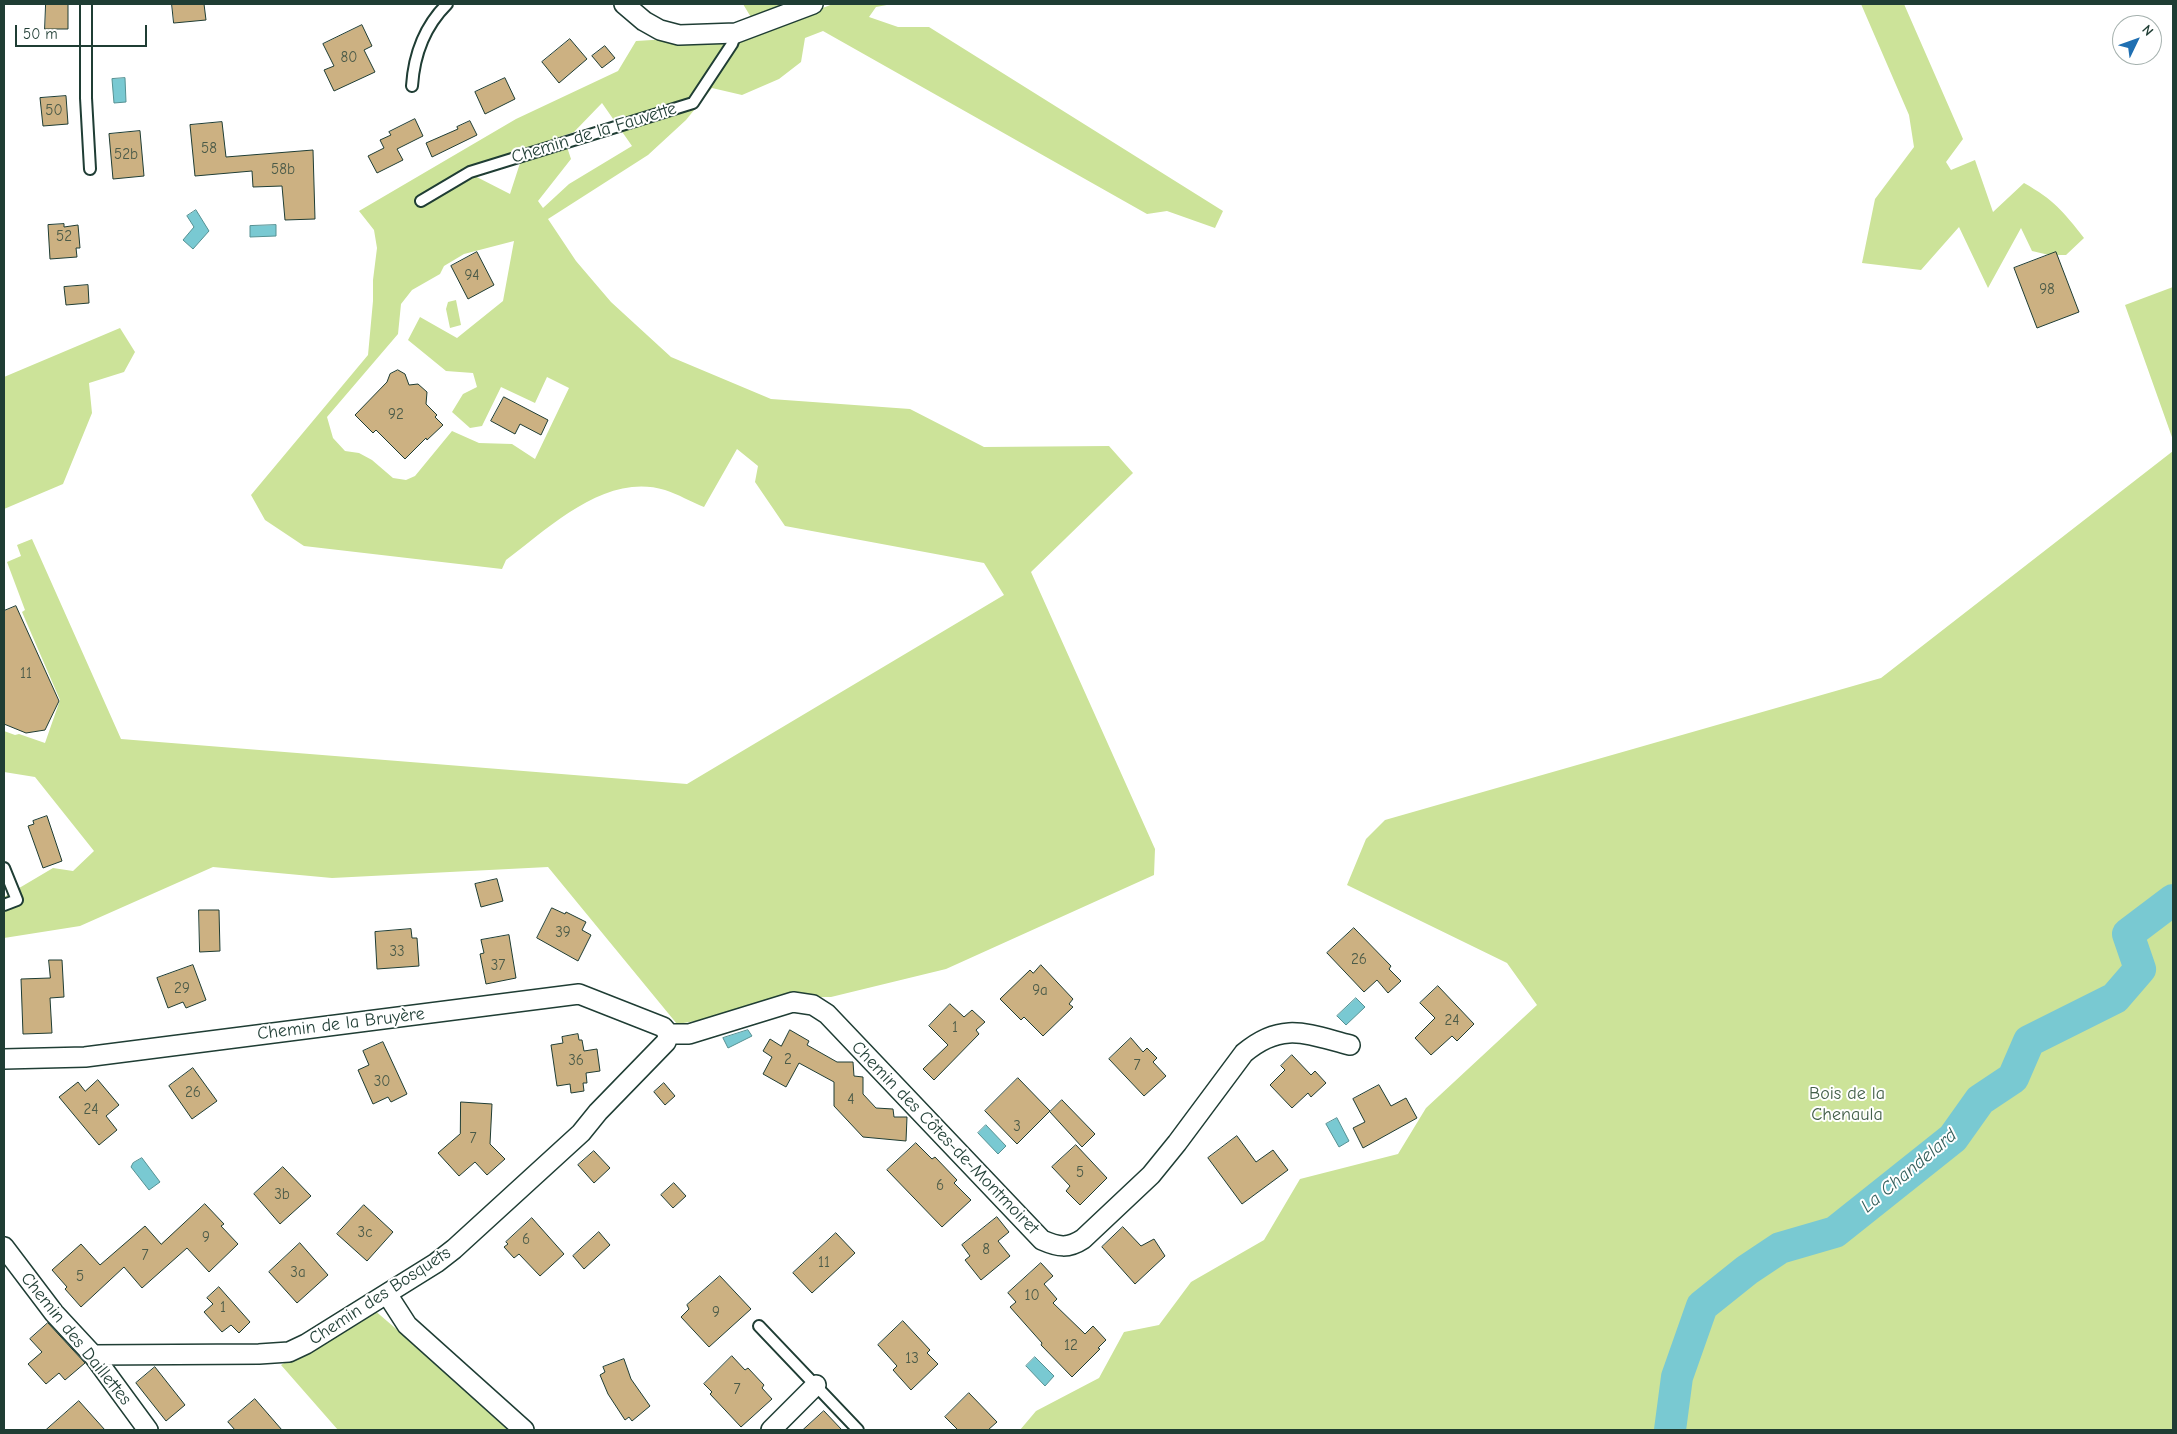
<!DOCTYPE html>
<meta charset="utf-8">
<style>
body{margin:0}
#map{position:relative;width:2177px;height:1434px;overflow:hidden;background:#fff;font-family:"Comic Neue",sans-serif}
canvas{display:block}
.frame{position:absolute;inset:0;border:5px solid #1f3d34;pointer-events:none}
.north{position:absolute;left:2112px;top:15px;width:50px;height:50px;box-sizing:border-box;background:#fff;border:1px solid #a5b1ae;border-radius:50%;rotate:48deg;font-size:14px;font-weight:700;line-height:20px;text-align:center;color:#1f3d34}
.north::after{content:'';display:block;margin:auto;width:18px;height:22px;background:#1f6fb2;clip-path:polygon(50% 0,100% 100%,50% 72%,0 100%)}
.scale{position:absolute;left:15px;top:25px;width:132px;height:22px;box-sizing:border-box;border:2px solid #1f3d34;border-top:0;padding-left:6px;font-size:15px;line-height:18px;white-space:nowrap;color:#1f3d34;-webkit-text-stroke:4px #fff;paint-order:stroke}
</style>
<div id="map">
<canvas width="2177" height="1434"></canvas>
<div class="frame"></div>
<div class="north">N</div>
<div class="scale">50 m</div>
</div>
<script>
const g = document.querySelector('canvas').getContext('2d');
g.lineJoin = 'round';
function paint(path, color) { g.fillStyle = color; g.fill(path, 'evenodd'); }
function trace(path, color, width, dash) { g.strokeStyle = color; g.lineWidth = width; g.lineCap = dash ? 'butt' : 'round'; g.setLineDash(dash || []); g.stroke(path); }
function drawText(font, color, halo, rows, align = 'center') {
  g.font = font + ' "Comic Neue",sans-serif'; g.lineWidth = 4; g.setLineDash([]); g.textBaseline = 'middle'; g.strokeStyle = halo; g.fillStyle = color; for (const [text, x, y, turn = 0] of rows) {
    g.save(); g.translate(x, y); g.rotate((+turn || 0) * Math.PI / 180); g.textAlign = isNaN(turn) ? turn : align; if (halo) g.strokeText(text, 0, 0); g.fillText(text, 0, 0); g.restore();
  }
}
paint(new Path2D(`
 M 743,4 L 799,4 L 752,19 Z
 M 833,4 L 892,4 L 876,7 L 869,17 L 898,27 L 929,27 L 1223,211 L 1215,228 L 1167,211 L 1147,214 L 823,31 L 805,38 L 801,62 L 779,79 L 742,95 L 712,88 L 686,120 L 648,155 L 548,219 L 576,261 L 611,302 L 671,357 L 771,399 L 910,409 L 984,447 L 1109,446 L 1133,473 L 1031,572 L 1155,849 L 1154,875 L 946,969 L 831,997 L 793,997 L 715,1018 L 677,1024 L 548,867 L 332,878 L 213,867 L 80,926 L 4,938 L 4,897 L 53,868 L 73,871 L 94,851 L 35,777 L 4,772 L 4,731 L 15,735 L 19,734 L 45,743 L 60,700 L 22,612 L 25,610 L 7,562 L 21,556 L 17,545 L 32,539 L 121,739 L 687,784 L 1004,595 L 984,563 L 785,526 L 755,482 L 758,466 L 737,449 L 704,507 C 691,502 678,494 665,490 C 606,472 550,527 506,560 L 502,569 L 304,546 L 265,520 L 251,495 L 368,355 L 373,301 L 373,280 L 377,248 L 374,230 L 359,211 L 516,119 L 618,71 L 636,41 L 684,38 L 736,41 ZM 602,103 L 632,146 L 569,184 L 543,208 L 538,201 L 571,159 L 567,147 L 522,157 L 510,194 L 465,171 L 574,132 ZM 514,241 L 503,301 L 457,338 L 420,317 L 408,340 L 446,371 L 473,373 L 477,387 L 463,394 L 452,412 L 470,428 L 482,426 L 501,387 L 535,403 L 547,377 L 569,388 L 535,459 L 512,444 L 479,443 L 452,431 L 415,476 L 406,480 L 393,478 L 372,460 L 359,453 L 345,451 L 333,438 L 327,417 L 398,334 L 401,304 L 412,290 L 440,274 L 444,266 L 464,254 Z
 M 1861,4 L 1904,4 L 1963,139 L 1946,162 L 1951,170 L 1975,160 L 1993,212 L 2024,183 C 2054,200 2063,211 2084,238 L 2066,255 L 2049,255 L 2032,251 L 2021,228 L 1988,288 L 1959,227 L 1921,270 L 1862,263 L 1875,199 L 1914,147 L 1909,115 Z
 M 2173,287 L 2173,440 L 2125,305 Z
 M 456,300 L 461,325 L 450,328 L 446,309 L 448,302 Z
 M 120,328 L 135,352 L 124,372 L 89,383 L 92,413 L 63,484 L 4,509 L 4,377 Z
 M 2173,451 L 2173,1430 L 1020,1430 L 1036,1411 L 1099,1378 L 1124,1332 L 1159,1325 L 1191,1282 L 1264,1240 L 1300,1179 L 1398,1154 L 1426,1108 L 1537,1005 L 1507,963 L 1347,885 L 1366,839 L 1385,820 L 1881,678 Z
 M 373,1309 L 514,1430 L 338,1430 L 281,1365 Z`), '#cce399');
const water = new Path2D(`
 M 125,78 L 126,102 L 114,103 L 112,79 Z
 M 196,210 L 209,231 L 193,249 L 183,240 L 194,227 L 187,216 Z
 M 276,225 L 276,236 L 250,237 L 250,226 Z
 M 1356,998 L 1365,1007 L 1346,1025 L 1337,1016 Z
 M 748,1030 L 752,1036 L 728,1048 L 723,1038 Z
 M 1337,1118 L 1349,1141 L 1339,1147 L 1326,1124 Z
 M 986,1125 L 1006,1146 L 998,1154 L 978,1133 Z
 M 142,1158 L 160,1182 L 149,1190 L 131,1167 L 133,1163 Z
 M 1035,1357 L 1054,1376 L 1045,1386 L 1026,1366 Z`);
paint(water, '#79c9d2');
trace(water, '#559193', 1);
trace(new Path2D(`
 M 1670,1430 L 1677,1377 L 1702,1306 L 1747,1270 L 1780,1248 L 1835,1232 L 1953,1138 L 1980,1100 L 2013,1078 L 2029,1041 L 2115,998 L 2140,969 L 2128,934 L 2173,900`), '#79c9d2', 32);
const building = new Path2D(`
 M 46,4 L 68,4 L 68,29 L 45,29 Z
 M 172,4 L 204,4 L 206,20 L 174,23 Z
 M 362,25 L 372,46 L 364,50 L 375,72 L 334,91 L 324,70 L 334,66 L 323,44 Z
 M 570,39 L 587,59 L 559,83 L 542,62 Z
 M 605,46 L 615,58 L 602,68 L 592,56 Z
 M 505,78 L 515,99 L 485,114 L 475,92 Z
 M 66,96 L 68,124 L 43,126 L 40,98 Z
 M 415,119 L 423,136 L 397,149 L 403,160 L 377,173 L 368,156 L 384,148 L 380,140 L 391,135 L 389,132 Z
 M 470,121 L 477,135 L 432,157 L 426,143 L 458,129 L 457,127 Z
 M 222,122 L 226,157 L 313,150 L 315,219 L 285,220 L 282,186 L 253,187 L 252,171 L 195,176 L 190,125 Z
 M 140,131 L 144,176 L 113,179 L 109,134 Z
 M 64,224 L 64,227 L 78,225 L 80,248 L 76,248 L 77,257 L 50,259 L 48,225 Z
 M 477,252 L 494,285 L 468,299 L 451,266 Z
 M 2056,252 L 2079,312 L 2037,328 L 2014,268 Z
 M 88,285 L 89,303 L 66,305 L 64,287 Z
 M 398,370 L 405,374 L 409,385 L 418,384 L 427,392 L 426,404 L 437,415 L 435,417 L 443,425 L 427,440 L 426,438 L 405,459 L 376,430 L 373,433 L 355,415 L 387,382 L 390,374 Z
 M 504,397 L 548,420 L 541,435 L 520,424 L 515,434 L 491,421 Z
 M 16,606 L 59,701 L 45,730 L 26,733 L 4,724 L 4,611 Z
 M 47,816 L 62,861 L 43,868 L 28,826 L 34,824 L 33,821 Z
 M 497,879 L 503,901 L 481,907 L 475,884 Z
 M 552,908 L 565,914 L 566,912 L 586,922 L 582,930 L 591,935 L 578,961 L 537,938 Z
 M 199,910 L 219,910 L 220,951 L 200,952 Z
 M 1354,928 L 1391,966 L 1389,969 L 1401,981 L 1388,993 L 1377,980 L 1364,992 L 1327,953 Z
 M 411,929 L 412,938 L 417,938 L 419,966 L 377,969 L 375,932 Z
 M 509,935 L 516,978 L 486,984 L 480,954 L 484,953 L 481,940 Z
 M 49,960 L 62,960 L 64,997 L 50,998 L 52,1033 L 23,1034 L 21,979 L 50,978 Z
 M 193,965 L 206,1000 L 186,1008 L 183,1002 L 168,1008 L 157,978 Z
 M 1041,965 L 1073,999 L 1069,1004 L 1073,1007 L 1043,1036 L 1024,1017 L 1021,1020 L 1000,999 L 1030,970 L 1033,973 Z
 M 1438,986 L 1474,1024 L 1457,1041 L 1452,1036 L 1431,1055 L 1415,1038 L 1435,1018 L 1420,1003 Z
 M 950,1004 L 964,1017 L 972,1010 L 985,1022 L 976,1030 L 979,1034 L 934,1080 L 923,1069 L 948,1045 L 929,1026 Z
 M 790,1030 L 809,1041 L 807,1045 L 837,1062 L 853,1062 L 854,1076 L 863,1077 L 863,1094 L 876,1108 L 893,1109 L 894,1117 L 907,1117 L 906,1141 L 863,1137 L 834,1106 L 834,1082 L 799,1063 L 786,1087 L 763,1074 L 772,1057 L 763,1051 L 770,1039 L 781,1046 Z
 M 578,1034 L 579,1040 L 582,1040 L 584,1051 L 597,1049 L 600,1071 L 586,1073 L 587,1083 L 583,1083 L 584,1091 L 571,1093 L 570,1084 L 557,1086 L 551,1045 L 563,1043 L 562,1037 Z
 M 1131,1038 L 1143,1052 L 1147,1048 L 1157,1058 L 1153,1062 L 1166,1076 L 1144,1096 L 1109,1059 Z
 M 383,1042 L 407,1094 L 391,1102 L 388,1097 L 373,1104 L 358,1070 L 369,1065 L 363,1051 Z
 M 1292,1055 L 1311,1075 L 1315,1071 L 1326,1083 L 1311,1097 L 1308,1093 L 1292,1108 L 1270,1085 L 1285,1070 L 1281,1066 Z
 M 193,1068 L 217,1101 L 192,1119 L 169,1086 Z
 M 1018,1078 L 1050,1111 L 1017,1144 L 985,1111 Z
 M 98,1080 L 119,1105 L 106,1116 L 117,1130 L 99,1145 L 59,1097 L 78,1082 L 85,1091 Z
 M 664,1083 L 675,1096 L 665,1105 L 654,1092 Z
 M 1379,1085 L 1391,1106 L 1406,1098 L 1417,1118 L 1363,1148 L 1353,1128 L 1365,1122 L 1353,1099 Z
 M 1062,1100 L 1095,1134 L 1082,1147 L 1050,1112 Z
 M 461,1102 L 492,1104 L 490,1144 L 505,1159 L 487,1175 L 475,1162 L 459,1176 L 438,1153 L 460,1134 Z
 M 1237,1136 L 1256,1162 L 1273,1150 L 1288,1170 L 1242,1204 L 1208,1158 Z
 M 916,1143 L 932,1159 L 935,1157 L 957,1180 L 954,1183 L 971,1200 L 942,1227 L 887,1170 Z
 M 1076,1145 L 1107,1178 L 1080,1205 L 1066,1191 L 1070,1186 L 1052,1167 Z
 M 594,1151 L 610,1168 L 594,1183 L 578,1165 Z
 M 283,1167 L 311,1196 L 280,1224 L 254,1194 Z
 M 674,1183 L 686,1196 L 673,1208 L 661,1195 Z
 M 205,1204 L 224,1224 L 221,1226 L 238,1244 L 209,1272 L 187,1248 L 142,1288 L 124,1267 L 81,1307 L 65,1289 L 67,1287 L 52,1270 L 81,1244 L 100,1265 L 145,1226 L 161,1244 Z
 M 364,1205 L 393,1232 L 367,1261 L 337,1234 Z
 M 997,1217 L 1009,1232 L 998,1241 L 1010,1256 L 981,1280 L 965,1260 L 970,1256 L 962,1245 Z
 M 532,1218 L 564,1254 L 540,1276 L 519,1254 L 514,1258 L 504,1247 L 508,1244 L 506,1242 Z
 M 1123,1227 L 1141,1246 L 1154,1239 L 1165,1256 L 1135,1284 L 1102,1247 Z
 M 599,1232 L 610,1245 L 584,1269 L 573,1256 Z
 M 836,1233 L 855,1253 L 812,1293 L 793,1273 Z
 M 300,1243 L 328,1275 L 297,1303 L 269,1272 Z
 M 1041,1263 L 1053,1276 L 1044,1284 L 1057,1299 L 1053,1303 L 1085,1334 L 1093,1326 L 1106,1340 L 1098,1348 L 1100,1349 L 1072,1377 L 1041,1345 L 1042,1343 L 1010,1307 L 1016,1302 L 1008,1293 Z
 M 720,1276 L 751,1309 L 709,1347 L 681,1317 L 689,1309 L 687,1305 Z
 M 219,1287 L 250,1322 L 239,1333 L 231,1325 L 222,1332 L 204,1312 L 213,1304 L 207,1298 Z
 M 903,1321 L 930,1350 L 927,1353 L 938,1364 L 911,1390 L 893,1370 L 897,1366 L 878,1345 Z
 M 48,1323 L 85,1363 L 65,1380 L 59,1373 L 46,1384 L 28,1364 L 42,1352 L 30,1339 Z
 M 732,1356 L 745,1370 L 748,1368 L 764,1385 L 762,1388 L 772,1399 L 741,1427 L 710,1394 L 712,1392 L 704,1384 Z
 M 624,1359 L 631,1379 L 650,1406 L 632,1421 L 629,1417 L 625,1420 L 608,1394 L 600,1375 L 605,1372 L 603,1367 Z
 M 155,1367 L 185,1405 L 166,1421 L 136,1383 Z
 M 969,1393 L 997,1422 L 988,1430 L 958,1430 L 945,1417 Z
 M 255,1399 L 282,1430 L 235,1430 L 228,1422 Z
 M 79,1401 L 105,1430 L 46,1430 Z
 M 824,1411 L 842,1430 L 803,1430 Z`);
paint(building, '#ccb182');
trace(building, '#1f3d34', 1);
const service = new Path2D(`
 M 86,4 L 86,98 L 90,169
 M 412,86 C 414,55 425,26 447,4
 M 421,201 L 470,172 L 693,103 L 732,44 L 736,33
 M 4,868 L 17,900 L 4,905
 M 759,1326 L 858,1430`);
const minor = new Path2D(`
 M 624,4 L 644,21 L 660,30 L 679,35 L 736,33 L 813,4
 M 669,1034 L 689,1034 L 793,1002 L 813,1005 L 827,1014 L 1042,1240 C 1058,1247 1068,1249 1083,1239 L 1151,1175 L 1177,1143 L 1244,1053 C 1282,1021 1307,1034 1350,1045
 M 4,1059 L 85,1057 L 579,994 L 663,1027 L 669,1034
 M 4,1247 L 54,1313 L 93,1355 L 148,1430
 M 387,1294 L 407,1325 L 524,1430
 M 93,1355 L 259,1354 L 289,1352 L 306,1344 L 436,1263 L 454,1249 L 581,1133 L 598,1112 L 666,1042 L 669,1034
 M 771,1430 L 816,1385`);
trace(service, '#1f3d34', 14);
trace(minor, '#1f3d34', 22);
trace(service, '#fff', 10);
trace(minor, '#fff', 19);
drawText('15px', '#4a5a48', null, [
 ["80",349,58],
 ["50",54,111],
 ["58",209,149],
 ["52b",126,155],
 ["58b",283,170],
 ["52",64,237],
 ["94",472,276],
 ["98",2047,290],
 ["92",396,415],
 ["11",26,674],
 ["39",563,933],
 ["33",397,952],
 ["26",1359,960],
 ["37",498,966],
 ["29",182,989],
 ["9a",1040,991],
 ["24",1452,1021],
 ["1",955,1028],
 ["2",788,1060],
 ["36",576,1061],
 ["7",1137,1066],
 ["30",382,1082],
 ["26",193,1093],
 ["4",851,1100],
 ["24",91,1110],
 ["3",1017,1127],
 ["7",473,1139],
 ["5",1080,1173],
 ["6",940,1186],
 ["3b",282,1195],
 ["3c",365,1233],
 ["9",206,1238],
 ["6",526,1240],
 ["8",986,1250],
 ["7",145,1256],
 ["11",824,1263],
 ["3a",298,1273],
 ["5",80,1277],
 ["10",1032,1296],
 ["1",223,1308],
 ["9",716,1313],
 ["12",1071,1346],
 ["13",912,1359],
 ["7",737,1390]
]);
drawText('18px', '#1f3d34', '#fff', [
 ["Chemin de la Fauvette",594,133,-17],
 ["Chemin de la Bruyère",341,1024,-7],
 ["Chemin des Côtes-de-Montmoiret",945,1138,46],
 ["Chemin des Bosquets",380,1296,-33],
 ["Chemin des Daillettes",76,1339,51]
]);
drawText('18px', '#425e48', '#fff', [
 ["Bois de la",1847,1094],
 ["Chenaula",1847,1115]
]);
drawText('italic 19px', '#36605c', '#fff', [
 ["La Chandelard",1909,1171,-40]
]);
</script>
